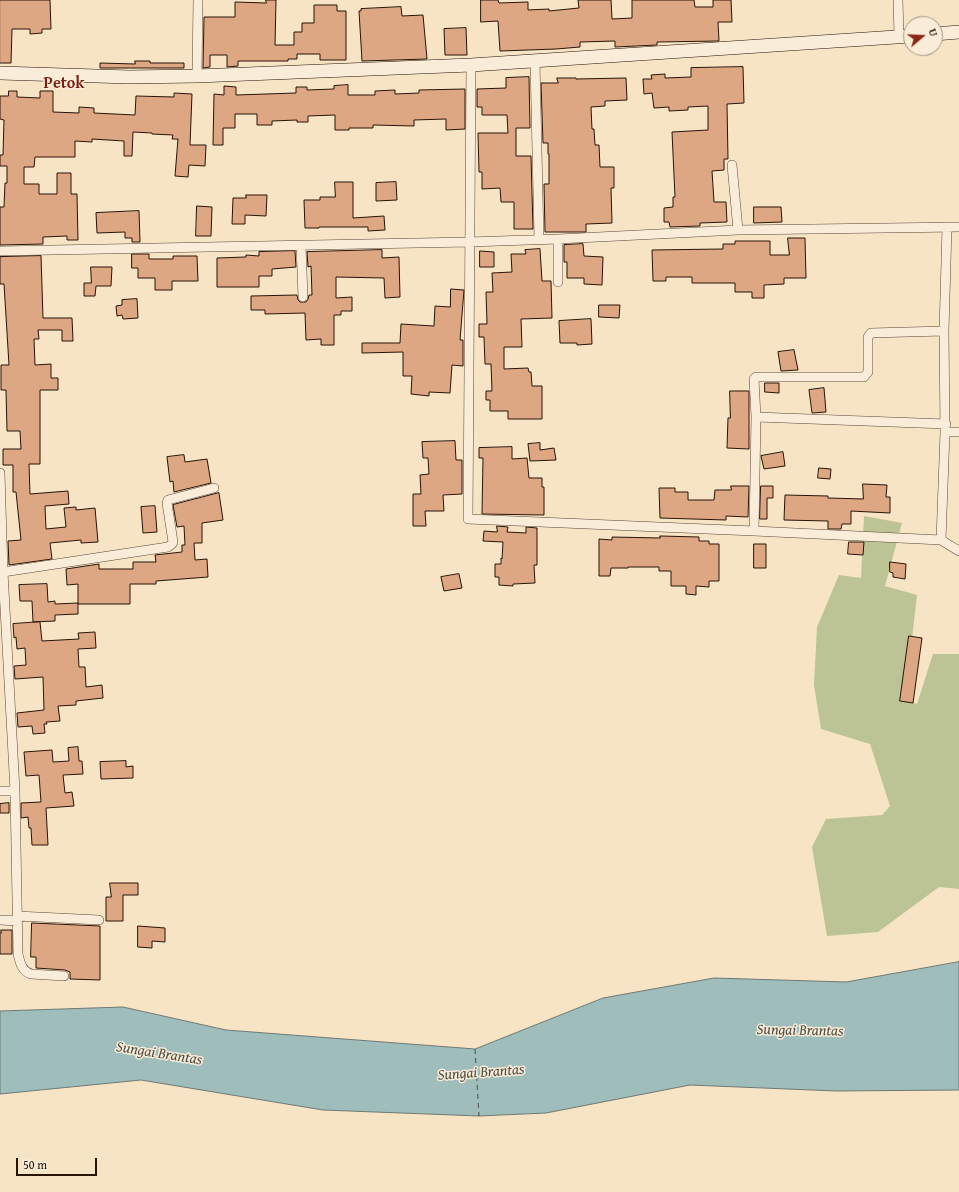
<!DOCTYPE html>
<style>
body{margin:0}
#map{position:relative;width:959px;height:1192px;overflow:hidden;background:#f6e4c5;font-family:"Gentium Book Plus",serif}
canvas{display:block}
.north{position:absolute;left:903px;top:16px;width:40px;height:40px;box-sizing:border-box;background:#f9edd9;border:1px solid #a59685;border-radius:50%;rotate:71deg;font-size:11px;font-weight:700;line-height:16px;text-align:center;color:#281307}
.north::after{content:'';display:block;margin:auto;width:14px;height:18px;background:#8f2418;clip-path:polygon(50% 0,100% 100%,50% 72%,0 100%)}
.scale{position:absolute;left:16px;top:1158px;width:81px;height:18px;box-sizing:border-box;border:2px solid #281307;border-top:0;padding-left:5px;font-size:12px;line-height:14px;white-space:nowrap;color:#281307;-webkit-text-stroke:3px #f9edd9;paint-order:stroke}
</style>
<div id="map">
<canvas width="959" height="1192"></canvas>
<div class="north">U</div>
<div class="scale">50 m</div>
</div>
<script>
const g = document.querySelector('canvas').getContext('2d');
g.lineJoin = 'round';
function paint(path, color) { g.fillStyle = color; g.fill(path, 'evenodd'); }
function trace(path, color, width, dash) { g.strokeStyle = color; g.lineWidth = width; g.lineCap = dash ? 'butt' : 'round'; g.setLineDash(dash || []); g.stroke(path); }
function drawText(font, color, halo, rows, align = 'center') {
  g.font = font + ' "Gentium Book Plus",serif'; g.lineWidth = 3; g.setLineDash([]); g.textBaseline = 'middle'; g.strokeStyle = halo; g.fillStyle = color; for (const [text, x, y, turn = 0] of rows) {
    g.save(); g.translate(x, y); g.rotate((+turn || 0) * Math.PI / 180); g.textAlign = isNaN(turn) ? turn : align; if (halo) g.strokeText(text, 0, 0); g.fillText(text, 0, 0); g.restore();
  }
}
paint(new Path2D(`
 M 864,516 L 902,523 L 885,586 L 917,595 L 905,700 L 917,704 L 933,654 L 959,654 L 959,889 L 939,887 L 878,932 L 827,936 L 812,847 L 826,819 L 882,815 L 890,806 L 870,744 L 821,729 L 814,685 L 817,627 L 839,575 L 861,578 Z`), '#bcc495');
const water = new Path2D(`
 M 959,962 L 959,1090 L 836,1091 L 690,1085 L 546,1113 L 479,1116 L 323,1110 L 141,1080 L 0,1094 L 0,1011 L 123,1007 L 226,1030 L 475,1049 L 603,998 L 714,978 L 846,982 Z`);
paint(water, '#9ebdbb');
trace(water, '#6f7973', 1);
trace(new Path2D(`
 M 475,1049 L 479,1116`), '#514e46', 1, [5, 4]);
const building = new Path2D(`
 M 0,0 L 50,0 L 51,29 L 42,29 L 42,33 L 30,34 L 30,29 L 12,29 L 11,63 L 0,63 Z
 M 266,0 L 276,0 L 275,45 L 294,45 L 294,32 L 302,32 L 302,23 L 314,23 L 314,5 L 337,5 L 337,11 L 346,11 L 346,60 L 320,60 L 320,54 L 297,54 L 297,59 L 288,59 L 288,61 L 238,61 L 238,66 L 227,67 L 227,55 L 210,55 L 210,67 L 203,68 L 204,17 L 235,17 L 235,2 L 266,3 Z
 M 481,0 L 498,0 L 499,3 L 528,2 L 528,10 L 549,9 L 549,11 L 579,8 L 578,0 L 611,0 L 612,19 L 632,18 L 632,0 L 694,0 L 695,7 L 713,7 L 713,0 L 731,0 L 732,22 L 718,22 L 719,41 L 657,42 L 657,45 L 615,47 L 615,41 L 580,42 L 580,47 L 556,49 L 500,51 L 498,21 L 481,22 Z
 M 401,7 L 402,16 L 423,15 L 427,59 L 362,61 L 359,11 L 361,11 L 361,9 Z
 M 466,28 L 467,55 L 445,55 L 444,29 Z
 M 135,61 L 150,61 L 150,63 L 184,63 L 184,68 L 100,68 L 100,63 L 135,64 Z
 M 743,67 L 744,103 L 727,104 L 728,159 L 724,159 L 724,170 L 712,171 L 714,202 L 726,202 L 727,222 L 700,223 L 700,226 L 670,227 L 669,222 L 664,222 L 664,208 L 673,207 L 673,197 L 675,197 L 672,132 L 708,130 L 708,106 L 688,107 L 688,110 L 669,111 L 669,107 L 654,108 L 652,93 L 644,94 L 643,79 L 652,79 L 651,75 L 665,74 L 665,78 L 691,77 L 691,68 Z
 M 529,77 L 530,128 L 516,128 L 516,156 L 531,156 L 533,229 L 514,229 L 514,202 L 501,202 L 500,188 L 482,189 L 482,172 L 479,172 L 478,133 L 508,133 L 507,115 L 482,115 L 482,107 L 477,107 L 477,89 L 506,88 L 506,78 Z
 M 557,78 L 576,78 L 576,79 L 626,78 L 627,100 L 605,101 L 605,106 L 591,107 L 592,129 L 594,129 L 595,145 L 599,145 L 600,167 L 614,167 L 614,188 L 611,188 L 612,223 L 586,224 L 586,232 L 545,232 L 544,184 L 549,184 L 549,154 L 548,154 L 548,143 L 543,143 L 541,83 L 558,83 Z
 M 348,85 L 348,95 L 375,95 L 375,91 L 395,90 L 395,94 L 419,93 L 419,90 L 465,89 L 465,129 L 446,130 L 446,119 L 414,120 L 414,126 L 373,125 L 373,128 L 349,128 L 349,130 L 335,130 L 335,115 L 308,116 L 308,122 L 297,122 L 297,120 L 272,121 L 272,125 L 257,125 L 257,114 L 235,114 L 235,128 L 223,128 L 223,145 L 213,145 L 214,94 L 224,95 L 224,86 L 236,87 L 236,95 L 296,93 L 296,87 L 307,87 L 307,90 L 334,89 L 334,86 Z
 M 9,91 L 17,91 L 17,97 L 40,98 L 40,91 L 53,91 L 53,112 L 79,113 L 79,107 L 94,108 L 94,113 L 135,115 L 136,96 L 174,97 L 174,93 L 192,94 L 190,145 L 206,145 L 205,166 L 189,165 L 188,177 L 175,176 L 178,139 L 172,139 L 173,135 L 152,134 L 152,133 L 133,132 L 132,156 L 124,156 L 124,141 L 92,139 L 92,142 L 75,141 L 75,157 L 35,157 L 34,167 L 24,167 L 24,184 L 39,184 L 39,194 L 57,194 L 57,173 L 71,173 L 71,194 L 77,194 L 78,240 L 67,240 L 67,236 L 43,237 L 43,244 L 0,245 L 0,207 L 4,207 L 5,183 L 7,183 L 7,166 L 0,166 L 0,155 L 3,155 L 4,120 L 0,119 L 0,96 L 8,96 Z
 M 335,182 L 353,182 L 353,218 L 384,216 L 385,230 L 368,231 L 368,227 L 319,227 L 319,228 L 305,228 L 304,200 L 320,200 L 320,197 L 335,197 Z
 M 396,182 L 397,200 L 376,201 L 376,183 Z
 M 246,195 L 267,195 L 266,216 L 245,215 L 245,224 L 232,224 L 233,198 L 246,198 Z
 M 197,206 L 212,207 L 211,236 L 196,236 Z
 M 754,207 L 781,207 L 782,222 L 754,223 Z
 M 139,211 L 140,242 L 132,242 L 132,238 L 125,238 L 125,232 L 97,233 L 96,213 Z
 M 788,238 L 805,238 L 806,278 L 784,278 L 784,284 L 764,285 L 764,298 L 752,298 L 752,292 L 735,292 L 735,283 L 692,283 L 692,277 L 666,277 L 666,281 L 653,281 L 652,250 L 723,249 L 723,244 L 735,244 L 735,241 L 770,241 L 770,255 L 789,255 Z
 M 583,244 L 584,256 L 603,257 L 602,285 L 584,284 L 584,278 L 567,278 L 567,262 L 564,262 L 564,245 Z
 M 540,249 L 542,281 L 551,281 L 552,318 L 521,319 L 522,347 L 504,347 L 504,369 L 528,368 L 529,372 L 531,372 L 532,386 L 542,386 L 542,419 L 508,419 L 508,411 L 490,411 L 490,400 L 486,400 L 486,391 L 492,391 L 491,364 L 485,364 L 484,337 L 479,337 L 479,324 L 487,324 L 486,292 L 493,292 L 492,273 L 512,272 L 511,254 L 526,254 L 525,250 Z
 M 382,250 L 382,258 L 399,257 L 400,297 L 385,298 L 384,278 L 336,277 L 336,298 L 352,297 L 352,311 L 341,311 L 341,315 L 334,315 L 334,345 L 321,345 L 321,339 L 306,340 L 305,313 L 265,314 L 265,310 L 251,310 L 251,296 L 297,295 L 298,300 L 300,302 L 306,302 L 308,299 L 309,295 L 312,295 L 311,266 L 308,267 L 307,252 Z
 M 295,251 L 296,267 L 272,269 L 272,276 L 259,276 L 259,287 L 217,287 L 217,258 L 246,257 L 246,255 L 259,256 L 259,252 Z
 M 480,251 L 494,252 L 494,267 L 480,267 Z
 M 132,254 L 149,254 L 149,259 L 173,259 L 173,256 L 197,256 L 198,281 L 172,281 L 172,290 L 155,290 L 155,278 L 138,278 L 138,268 L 132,268 Z
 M 41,256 L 43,318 L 72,318 L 73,341 L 62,341 L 62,330 L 38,330 L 39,339 L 34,339 L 35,365 L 51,364 L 51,378 L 58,378 L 58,390 L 40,390 L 40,464 L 29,464 L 30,494 L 68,491 L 69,504 L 45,506 L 46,529 L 66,527 L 64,508 L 76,507 L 76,510 L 95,508 L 98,542 L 81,543 L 81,540 L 50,543 L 52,559 L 9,565 L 8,541 L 21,540 L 16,492 L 13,492 L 13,465 L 3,465 L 3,449 L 21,449 L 20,431 L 7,431 L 6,390 L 1,390 L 1,365 L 9,365 L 4,284 L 0,284 L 0,257 Z
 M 91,267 L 112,267 L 111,286 L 96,286 L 95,296 L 84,296 L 84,283 L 91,283 Z
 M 451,289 L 464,290 L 460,340 L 463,340 L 463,366 L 452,365 L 450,393 L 429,392 L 429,396 L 411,394 L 412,376 L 403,376 L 403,352 L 362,353 L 362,343 L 400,343 L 401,324 L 434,326 L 435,306 L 450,307 Z
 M 137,299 L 138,318 L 123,319 L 122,315 L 117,316 L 116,306 L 122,305 L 122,300 Z
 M 599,305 L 620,305 L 619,318 L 599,317 Z
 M 591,319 L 592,344 L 577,345 L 577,343 L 560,343 L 559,321 Z
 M 794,350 L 798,370 L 781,371 L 778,352 Z
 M 765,383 L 779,383 L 779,393 L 765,392 Z
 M 824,388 L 826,412 L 812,413 L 809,390 Z
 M 730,391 L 749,391 L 749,449 L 727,448 L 728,418 L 730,418 Z
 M 455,441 L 456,460 L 462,460 L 462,494 L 443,495 L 444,511 L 425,511 L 426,526 L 413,526 L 413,494 L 421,494 L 420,475 L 429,474 L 428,458 L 423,458 L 422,442 Z
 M 540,443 L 540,450 L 554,448 L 556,460 L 530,461 L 528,444 Z
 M 512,447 L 512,459 L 527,458 L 529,478 L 542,478 L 542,487 L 544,487 L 544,515 L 482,514 L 483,458 L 479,458 L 479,448 Z
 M 783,452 L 785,466 L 764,469 L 761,456 Z
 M 184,455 L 185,462 L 207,459 L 211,483 L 174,492 L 173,481 L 170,482 L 167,457 Z
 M 819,468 L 831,469 L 830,479 L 818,478 Z
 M 863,484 L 887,485 L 886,497 L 890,497 L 890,513 L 851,511 L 851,524 L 842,524 L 841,529 L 828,529 L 828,521 L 784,520 L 785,495 L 828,496 L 828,498 L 863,499 Z
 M 731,486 L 749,486 L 748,517 L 726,516 L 726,520 L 660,518 L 659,488 L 675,488 L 675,492 L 688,492 L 688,500 L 714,500 L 715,490 L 731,490 Z
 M 761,486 L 773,486 L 773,498 L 767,498 L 767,519 L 760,519 Z
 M 219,493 L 223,520 L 202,523 L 202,543 L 194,543 L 195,560 L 207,559 L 208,577 L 156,581 L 156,584 L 130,584 L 130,604 L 78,604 L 78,584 L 67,585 L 66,569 L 99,564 L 99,569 L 133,569 L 133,562 L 156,562 L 155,555 L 182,552 L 182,545 L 185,545 L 184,526 L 177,527 L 173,505 Z
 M 155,506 L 157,532 L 143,533 L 141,507 Z
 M 497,526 L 508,527 L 507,532 L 526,533 L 526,527 L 537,528 L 537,565 L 534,565 L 535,583 L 513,584 L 513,586 L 499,585 L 499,577 L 495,577 L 495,564 L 501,564 L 501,558 L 502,559 L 503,542 L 483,541 L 484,531 L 497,532 Z
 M 660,536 L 699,537 L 699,541 L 709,541 L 709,544 L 719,544 L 719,581 L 709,581 L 709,587 L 696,586 L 696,595 L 686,594 L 686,586 L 671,586 L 671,571 L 659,571 L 659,567 L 628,567 L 628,568 L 611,568 L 610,576 L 599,576 L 599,539 L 612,540 L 612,537 L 660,538 Z
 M 849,542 L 864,542 L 863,555 L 848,554 Z
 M 754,544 L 766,544 L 766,568 L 754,568 Z
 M 890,562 L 906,564 L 905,579 L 893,577 L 893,573 L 890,572 Z
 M 459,574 L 462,588 L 444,591 L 441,577 Z
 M 47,584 L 48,602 L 55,601 L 55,604 L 78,603 L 78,614 L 55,615 L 55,621 L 33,622 L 32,601 L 20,601 L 19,585 Z
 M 40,622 L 42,641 L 79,639 L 78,633 L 95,632 L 96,648 L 78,649 L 79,667 L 85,667 L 86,687 L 102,685 L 103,698 L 76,701 L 76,705 L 58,706 L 60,721 L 46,722 L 47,724 L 44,724 L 45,733 L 33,734 L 32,726 L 18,727 L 17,713 L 44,710 L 43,677 L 15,679 L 14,666 L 26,665 L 25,648 L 17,649 L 16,637 L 14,638 L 13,624 Z
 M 909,636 L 922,638 L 913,703 L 900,701 Z
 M 78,747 L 79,761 L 82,761 L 83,774 L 63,775 L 65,793 L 72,792 L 74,806 L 46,808 L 48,845 L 32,845 L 31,828 L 29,828 L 28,817 L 21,818 L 21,803 L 41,802 L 39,775 L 26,776 L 24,752 L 52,750 L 53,762 L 69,761 L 68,748 Z
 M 126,761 L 126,767 L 133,766 L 133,778 L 101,779 L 100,762 Z
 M 9,803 L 9,813 L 0,813 L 0,804 Z
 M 110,883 L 138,883 L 138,895 L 123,895 L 123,921 L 106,921 L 106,897 L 111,897 Z
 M 32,923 L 100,926 L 100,980 L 70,979 L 70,972 L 65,970 L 36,968 L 36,957 L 31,957 Z
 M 138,926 L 165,928 L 165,942 L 152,941 L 152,948 L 138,947 Z
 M 1,930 L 12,930 L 12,954 L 0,954 L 0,933 L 1,933 Z`);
paint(building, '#dda783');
trace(building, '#281307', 1);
const street = new Path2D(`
 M 898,0 L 899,36
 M 535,62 L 539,239
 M 471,65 L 468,519 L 754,531 L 941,540 L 959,551
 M 197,76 L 198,0
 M 732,165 L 738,230
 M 558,239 L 558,282
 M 301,245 L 303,297
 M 0,251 L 469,242 L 558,239 L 738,230 L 959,227
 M 756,417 L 754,379 L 756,377 L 864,377 L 868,372 L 868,337 L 871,333 L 944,331
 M 945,432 L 959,432
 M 0,473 L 3,572 L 15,791 L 18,954 C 20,963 22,971 31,974 L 64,976
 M 754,531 L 756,417 L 946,424
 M 941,540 L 945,432 L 944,331 L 947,227
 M 3,572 L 168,547 L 172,544 L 173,542 L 167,503 L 168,500 L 214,488
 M 0,791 L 15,791
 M 17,916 L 99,920
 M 0,920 L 17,921`);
const secondary = new Path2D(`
 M 935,34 L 959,32
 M 0,73 L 129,77 L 197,76 L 471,65 L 911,36`);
trace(street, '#5c4736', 10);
trace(secondary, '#281307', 14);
trace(street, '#f9edd9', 9);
trace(secondary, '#f9edd9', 13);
drawText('italic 15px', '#514e46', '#f9edd9', [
 ["Sungai Brantas",800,1031,1],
 ["Sungai Brantas",159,1054,9],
 ["Sungai Brantas",481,1073,-4]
]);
drawText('bold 16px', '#7a1f14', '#f9edd9', [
 ["Petok",64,84]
]);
</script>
